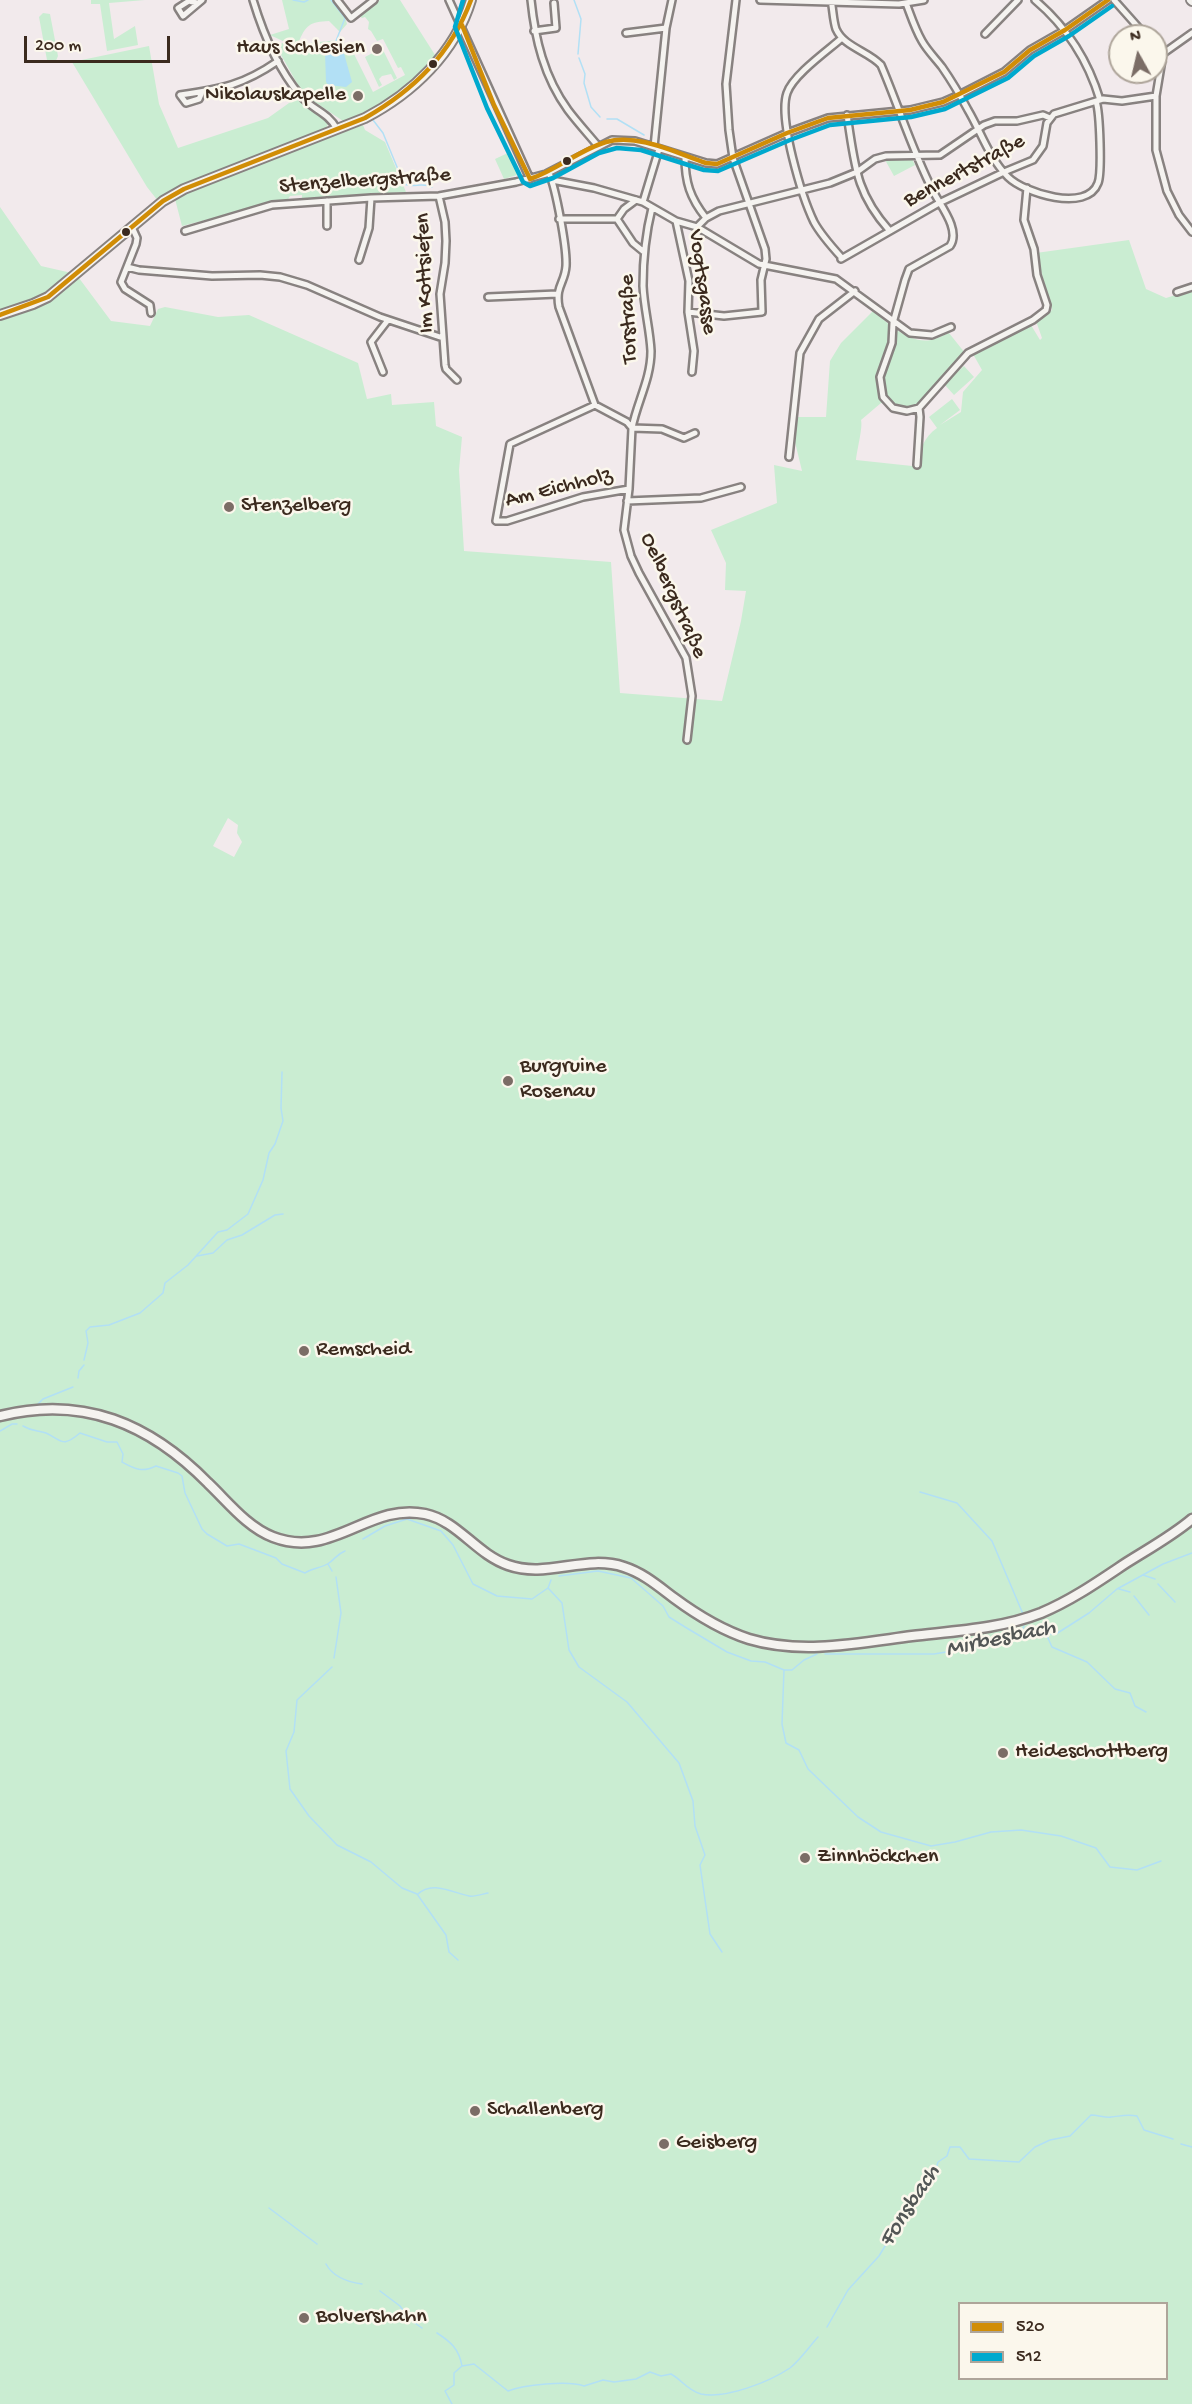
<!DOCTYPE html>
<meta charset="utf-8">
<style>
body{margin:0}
#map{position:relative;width:1192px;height:2404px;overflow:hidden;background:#f2eaec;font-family:"Gochi Hand",sans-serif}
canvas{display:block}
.legend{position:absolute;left:958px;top:2302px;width:210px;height:78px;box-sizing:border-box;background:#fbf7ec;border:2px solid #aea59a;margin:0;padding:8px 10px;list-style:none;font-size:18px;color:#3b2a1e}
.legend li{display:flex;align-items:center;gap:12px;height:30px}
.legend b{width:30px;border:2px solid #aea59a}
.north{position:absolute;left:1108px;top:24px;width:60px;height:60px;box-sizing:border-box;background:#fbf7ec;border:2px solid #aea59a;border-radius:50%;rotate:352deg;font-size:16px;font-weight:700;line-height:24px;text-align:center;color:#3b2a1e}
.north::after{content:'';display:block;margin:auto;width:21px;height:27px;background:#7b6d66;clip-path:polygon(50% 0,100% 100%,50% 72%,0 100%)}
.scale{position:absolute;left:24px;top:36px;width:146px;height:27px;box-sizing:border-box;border:3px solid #3b2a1e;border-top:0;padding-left:8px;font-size:18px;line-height:21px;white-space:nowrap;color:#3b2a1e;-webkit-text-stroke:4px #fbf7ec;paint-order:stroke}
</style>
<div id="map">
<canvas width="1192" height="2404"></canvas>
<ul class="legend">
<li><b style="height:8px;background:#d18d06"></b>520</li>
<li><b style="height:8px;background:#00a9ce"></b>512</li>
</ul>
<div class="north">N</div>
<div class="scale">200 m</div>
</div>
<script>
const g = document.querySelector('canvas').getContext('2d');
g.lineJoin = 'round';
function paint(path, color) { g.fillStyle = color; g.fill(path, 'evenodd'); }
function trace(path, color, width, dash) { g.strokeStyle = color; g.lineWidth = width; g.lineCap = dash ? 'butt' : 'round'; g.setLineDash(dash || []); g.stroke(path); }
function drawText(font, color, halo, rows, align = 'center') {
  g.font = font + ' "Gochi Hand",sans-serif'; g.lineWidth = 5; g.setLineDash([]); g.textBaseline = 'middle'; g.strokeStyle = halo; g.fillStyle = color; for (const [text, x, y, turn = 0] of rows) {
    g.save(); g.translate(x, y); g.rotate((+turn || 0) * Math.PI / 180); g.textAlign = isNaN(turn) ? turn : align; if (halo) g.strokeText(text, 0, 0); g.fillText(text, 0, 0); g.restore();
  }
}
paint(new Path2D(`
 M 91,0 L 145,0 L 109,3 L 114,39 L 135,26 L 138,45 L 107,51 L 100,4 L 91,4 Z
 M 282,0 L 334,0 L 344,14 L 347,24 L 340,32 L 329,21 C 310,22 306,24 298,44 L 340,40 L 354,54 L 373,92 L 405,75 L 401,67 L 398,68 L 383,39 L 377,41 L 371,31 L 368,29 L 369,22 L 365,17 L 362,18 L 358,15 L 380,0 L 400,0 L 437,58 C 405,90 385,105 343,121 L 303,94 L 276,46 L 285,42 L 270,35 L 289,29 Z
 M 43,13 L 50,14 L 58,56 L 55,63 L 47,60 L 39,17 Z
 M 149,46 L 159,104 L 178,148 L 268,118 L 296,98 L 307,108 L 321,114 L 329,122 L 326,128 L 186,184 L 158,201 L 147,187 L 72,62 Z
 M 382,48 L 397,78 L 394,80 L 391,74 L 382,76 L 379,79 L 382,85 L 379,87 L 365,57 Z
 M 363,125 L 365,130 L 385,142 L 406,192 L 302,200 L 302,195 L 290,196 L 287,201 L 277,202 L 182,226 L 175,199 L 199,186 Z
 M 510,152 L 520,174 L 504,179 L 495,159 Z
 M 884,158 L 912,159 L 915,165 L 894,176 Z
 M 0,207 L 41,266 L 76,274 L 111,321 L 150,326 L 158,309 L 165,307 L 218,317 L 249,315 L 358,363 L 367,399 L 391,394 L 392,405 L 434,402 L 436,426 L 462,437 L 459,470 L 464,551 L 611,562 L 620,693 L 722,701 L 741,621 L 746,591 L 725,590 L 726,563 L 711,530 L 777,503 L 774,465 L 802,471 L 795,442 L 796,417 L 826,417 L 830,361 L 841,343 L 873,311 C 889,324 909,344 931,340 C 937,339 943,335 949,333 L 965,353 C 953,367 924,407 905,408 C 898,408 889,405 881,403 L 861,420 C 863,428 857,449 856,460 L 912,466 C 920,453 924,436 937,428 L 929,417 L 952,399 L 960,410 L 940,425 L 961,412 L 963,392 L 982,370 L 973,354 L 1031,325 L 1040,340 L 1042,338 L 1036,321 L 1052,310 L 1036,253 L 1129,240 L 1146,289 L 1166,298 L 1192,290 L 1192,1514 L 1187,1519 C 1140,1551 1089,1591 1036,1611 C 986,1630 927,1631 874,1637 C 834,1641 791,1648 751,1635 C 719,1625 693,1606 666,1587 C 656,1580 645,1570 633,1566 C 619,1561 603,1557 588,1559 C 559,1561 541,1572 511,1562 C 477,1551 457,1518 422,1510 C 371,1498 331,1556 278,1535 C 249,1524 229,1498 208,1477 C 164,1431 104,1400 39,1406 C 26,1407 13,1410 0,1412 ZM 228,818 L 238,825 L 237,833 L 242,842 L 234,857 L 213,846 Z
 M 964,366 L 974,377 L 954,395 L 944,384 Z
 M 44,1413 L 77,1414 L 121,1425 L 167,1449 L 244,1522 L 287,1544 L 305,1547 L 331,1543 L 383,1520 L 399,1516 L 416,1516 L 434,1520 L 450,1528 L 491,1563 L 514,1571 L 542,1573 L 596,1565 L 630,1573 L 718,1630 L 794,1650 L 1036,1618 L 1192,1524 L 1192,2404 L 0,2404 L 0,1419 ZM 960,2304 L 1166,2304 L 1166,2378 L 960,2378 Z`), '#caedd2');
paint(new Path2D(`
 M 334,45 L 343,50 L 352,82 L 346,87 L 328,85 L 326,82 L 325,52 L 326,49 Z`), '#b2e0f5');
trace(new Path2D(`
 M 293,0 L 304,2 L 308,0
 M 331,0 L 345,18 L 334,46
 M 574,0 L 581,19 L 578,54
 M 579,58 L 585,74 L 584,83 L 591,107 L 600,117
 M 607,119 L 617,119 L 644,135
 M 373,120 L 383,133 L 404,184 C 413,188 423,182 432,187
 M 197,1256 L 213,1253 L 227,1240 L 242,1235 L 275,1215 L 283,1214
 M 84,1360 L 88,1343 L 86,1331 L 90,1327 L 109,1325 L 140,1313 L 163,1293 L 165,1283 L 188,1265 L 218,1232 L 227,1230 L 248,1214 L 263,1180 L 269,1153 L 275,1144 L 283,1121 L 281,1108 L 282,1072
 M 78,1378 L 79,1371 L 84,1365
 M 38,1404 L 43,1399 L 73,1387
 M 23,1426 C 33,1432 37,1430 46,1433 C 63,1441 62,1448 80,1433 L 107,1442 L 117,1442 L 123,1454 L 122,1462 C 135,1469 142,1473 156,1466 L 178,1473 L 182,1476 L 185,1493 L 202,1529 L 207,1534 L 227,1546 L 239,1544 L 276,1558 L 282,1564 L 305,1573 C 312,1568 322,1568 329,1563 C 335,1559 337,1554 345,1551
 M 0,1431 L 12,1424 L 17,1424
 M 920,1492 L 957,1503 L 992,1541 L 1023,1614
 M 363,1539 L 385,1526 L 407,1519 L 441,1531 L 453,1545 L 473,1584 L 497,1596 L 532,1599 L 548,1588 L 551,1580
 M 328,1564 L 332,1571
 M 1143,1575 L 1155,1579
 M 559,1576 L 598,1571 L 631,1578 L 663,1606 L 669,1617 L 685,1627 L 727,1652 L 751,1661 L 765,1662 L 784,1670 L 792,1670 L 804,1660 L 817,1654
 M 1158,1584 L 1175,1602
 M 548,1588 L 562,1603 L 569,1650 L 579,1667 L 627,1702 L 679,1763 L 693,1801 L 695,1826 L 705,1855 L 700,1865 L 710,1934 L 722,1952
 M 1119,1589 L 1130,1592
 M 1134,1596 L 1149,1615
 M 1021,1633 L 1024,1626
 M 1047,1636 L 1052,1647 L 1087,1662 L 1115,1689 L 1130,1693 L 1135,1706 L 1146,1712
 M 825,1654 L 934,1654 L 995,1644 L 1019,1635 L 1056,1634 L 1089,1613 L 1117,1589 L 1163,1564 L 1192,1553
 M 334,1658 L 341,1613 L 336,1577
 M 332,1667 L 297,1700 L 294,1732 L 286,1751 L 290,1789 L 309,1816 L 337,1845 L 371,1862 L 402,1888 L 417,1894 L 446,1935 L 449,1952 L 458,1960
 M 784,1670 L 782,1724 L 786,1743 L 799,1750 L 808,1769 L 858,1817 L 881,1832 L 931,1846 L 955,1842 L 991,1832 L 1021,1830 L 1061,1836 L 1096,1848 L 1110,1867 L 1137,1870 L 1161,1861
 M 418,1894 C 432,1880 453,1893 469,1896 C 475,1897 482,1894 488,1893
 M 1181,2144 L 1192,2147
 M 269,2208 L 317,2244
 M 326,2264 C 333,2277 348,2282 362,2284
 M 380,2291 L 400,2306 L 409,2319 L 422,2328
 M 827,2327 L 848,2290 L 879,2256 L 887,2243 L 903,2227 L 926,2176 L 935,2172 L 938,2162 L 947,2156 L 950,2147 L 960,2147 L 969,2159 L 1019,2162 L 1035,2147 L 1050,2140 L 1070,2136 L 1091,2115 C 1098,2115 1106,2118 1111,2117 C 1121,2116 1127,2114 1137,2116 L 1144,2130 L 1173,2139
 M 437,2333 C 451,2342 459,2349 462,2366
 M 452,2404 L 445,2391 L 454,2385 L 454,2373 L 462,2366 L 474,2364 L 508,2391 C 523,2385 568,2380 584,2386 L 603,2380 L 614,2382 L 636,2379 L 650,2372 L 661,2376 L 671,2374 C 682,2380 687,2390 701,2394 C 726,2399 769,2382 790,2368 C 800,2360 809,2347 818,2337`), '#b2e0f5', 1.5);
const minor = new Path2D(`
 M 253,0 C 263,33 278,69 300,95 C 312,110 327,111 337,129
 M 337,0 L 351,18 L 374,0
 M 449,0 L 530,179
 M 531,0 C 535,39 544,77 568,110 C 577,122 588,134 598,146
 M 760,0 L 899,4 L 924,0
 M 831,0 C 833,9 833,20 836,29 C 844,47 868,51 881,65 C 899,107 912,150 933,191 C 940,205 961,230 950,246 L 909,269 L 905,280 L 893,323 L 892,343 L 880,377 L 883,397 L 893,408 L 907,411 L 919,408 L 968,353 L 1033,320 L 1046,310 L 1047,305 L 1037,275 L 1034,249 L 1024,220 L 1027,188
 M 1035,0 C 1067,27 1088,60 1100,100
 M 1114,0 L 1146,36
 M 197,3 L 189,1 L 178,8 L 183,16 L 202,0
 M 906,3 C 911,16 915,29 922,41 C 927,50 935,58 942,67 C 951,80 960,95 968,110 C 981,132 989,158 1008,177 C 1024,193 1087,213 1098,183 C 1102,173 1100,113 1096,101
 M 534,31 L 556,28 L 554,3
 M 626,33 L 666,28
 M 985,34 L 1018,0
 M 842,38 C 827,51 793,75 787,93 C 778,119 802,197 814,222 C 821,235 832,247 842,258
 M 1156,47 L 1162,60 L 1156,96 L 1156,150 L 1167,191 L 1179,215 L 1192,232
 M 1161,55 L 1192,33
 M 202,92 L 199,99 L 186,103 L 180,95 C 222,89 243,85 278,61
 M 847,115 C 855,164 855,192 889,230
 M 654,147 L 666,28 L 672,0
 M 685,157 C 685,182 690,198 706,218
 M 549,173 C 556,189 567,248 566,266 C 565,283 555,286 559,307 L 595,405 L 627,422 L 632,428 L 629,489 L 624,530 L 631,556 L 639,573 L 686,658 L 692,696 L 687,740
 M 552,180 L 594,188 L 643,202 L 676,221 L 697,227 L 759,264 L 836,279 L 910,333 L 932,335 L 951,327
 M 439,196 L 445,222 L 446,241 L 445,263 L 440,294 L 445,365 L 446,369 L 457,380
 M 636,200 L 624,209 L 617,219 L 633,243 L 644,252
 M 643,202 L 659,149
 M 652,208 C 646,232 643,262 643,286 C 644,308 650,330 651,351 C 651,379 637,402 632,428 L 662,429 L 684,438 L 695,433
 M 559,219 L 617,219
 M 676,221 L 689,281 L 688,312 L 694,351 L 692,372
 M 327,226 L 327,201
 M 132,227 L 137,238 L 136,244 L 121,282 L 125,289 L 150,305 L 151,313
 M 697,227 L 706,218 L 719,211 L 830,183 L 857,172 L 875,159 L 886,156 L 940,155 L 984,125 L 995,121 L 1017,121 L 1043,115 L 1050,118
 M 185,231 L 272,205 L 371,198 L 439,196 L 516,182 L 546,174 L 612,140 L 635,141 L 706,163 L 717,164 L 787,133 L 828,118 L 910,110 L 943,102 L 959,95 L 1004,72 L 1030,50 L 1065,30 L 1108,0
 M 841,259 L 939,203 L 1004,172 L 1033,160 L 1043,146 L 1047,123 L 1054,114 L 1103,99 L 1122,101 L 1156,96
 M 359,260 L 369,228 L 371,198
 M 127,267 L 139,270 L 212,276 L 260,275 L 280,277 L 307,285 L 380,317 L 443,338
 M 1177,292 L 1192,287
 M 488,297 L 557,294
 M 688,312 L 724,316 L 762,312 L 761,280 L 766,259 L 765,249 L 733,158 L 729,130 L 726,84 L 736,0
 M 383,372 L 371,342 L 388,320
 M 595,405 L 510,444 L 496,521 L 507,521 L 583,497 L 629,489
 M 789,457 L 800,353 L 819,319 L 855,291
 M 917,465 L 920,417 L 919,408
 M 627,501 L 701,498 L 741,487`);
const secondary = new Path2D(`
 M 1191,0 L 1192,1
 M 0,315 L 33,304 L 48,297 L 163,201 L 184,189 L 365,118 C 413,93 455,53 471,0`);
const primary = new Path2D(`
 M 0,1416 C 83,1395 150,1424 208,1483 C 228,1502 247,1527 273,1537 C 332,1560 369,1502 425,1514 C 458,1521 476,1554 508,1565 C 547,1579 585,1554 624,1567 C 643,1573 658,1586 674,1598 C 697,1615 721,1630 749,1639 C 802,1655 859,1643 912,1636 C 955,1631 1000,1629 1041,1613 C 1072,1600 1099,1581 1126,1563 C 1148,1549 1172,1536 1192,1519`);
trace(minor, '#888280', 10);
trace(secondary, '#888280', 12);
trace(primary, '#888280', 13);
trace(minor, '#f5f3f0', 5);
trace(secondary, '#f5f3f0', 8);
trace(primary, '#f5f3f0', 8);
trace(new Path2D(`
 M 462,25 L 494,105 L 530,179 C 557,170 579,150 606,142 C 638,133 676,153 706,163 L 717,164 L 787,133 L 828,118 L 910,110 L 943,102 L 1004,72 L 1030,50 L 1065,30 L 1108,0
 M 0,315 L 48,297 L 163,201 L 184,189 L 365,118 C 414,90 451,54 471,0`), '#d18d06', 4.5);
trace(new Path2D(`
 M 463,0 L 455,27 L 487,108 L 523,182 L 530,186 L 553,178 L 599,153 L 617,148 L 641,150 L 704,170 L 718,171 L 790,140 L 830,125 L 911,117 L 945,109 L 1008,78 L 1034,56 L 1069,36 L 1112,6`), '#00a9ce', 4.5);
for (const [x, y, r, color] of [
 [377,49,6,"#7b6d66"],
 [433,64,5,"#3b2a1e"],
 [358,96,6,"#7b6d66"],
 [567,161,5,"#3b2a1e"],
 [126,232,5,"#3b2a1e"],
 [229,507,6,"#7b6d66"],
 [508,1081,6,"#7b6d66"],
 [304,1351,6,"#7b6d66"],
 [1003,1753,6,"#7b6d66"],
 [805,1858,6,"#7b6d66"],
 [475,2111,6,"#7b6d66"],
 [664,2144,6,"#7b6d66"],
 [304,2318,6,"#7b6d66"]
]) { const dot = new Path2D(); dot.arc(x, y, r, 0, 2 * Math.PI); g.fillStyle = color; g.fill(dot); trace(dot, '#fbf7ec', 2); }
drawText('22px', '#3b2a1e', '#fbf7ec', [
 ["Haus Schlesien",365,49,"right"],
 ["Nikolauskapelle",346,96,"right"],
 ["Stenzelberg",241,507],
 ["Burgruine",520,1068],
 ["Rosenau",520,1093],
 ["Remscheid",316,1351],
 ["Heideschottberg",1015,1753],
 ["Zinnhöckchen",817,1858],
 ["Schallenberg",487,2111],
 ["Geisberg",676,2144],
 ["Bolvershahn",316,2318]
], 'left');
drawText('22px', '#3b2a1e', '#fbf7ec', [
 ["Bennertstraße",965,172,-28],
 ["Stenzelbergstraße",365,182,-4],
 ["Im Kottsiefen",426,273,-92],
 ["Vogtsgasse",701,282,82],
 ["Torstraße",630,319,-92],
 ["Am Eichholz",559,489,-14],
 ["Oelbergstraße",672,596,66]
]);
drawText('italic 24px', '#525655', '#fbf7ec', [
 ["Mirbesbach",1001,1640,-12],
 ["Fonsbach",911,2207,-57]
]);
</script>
